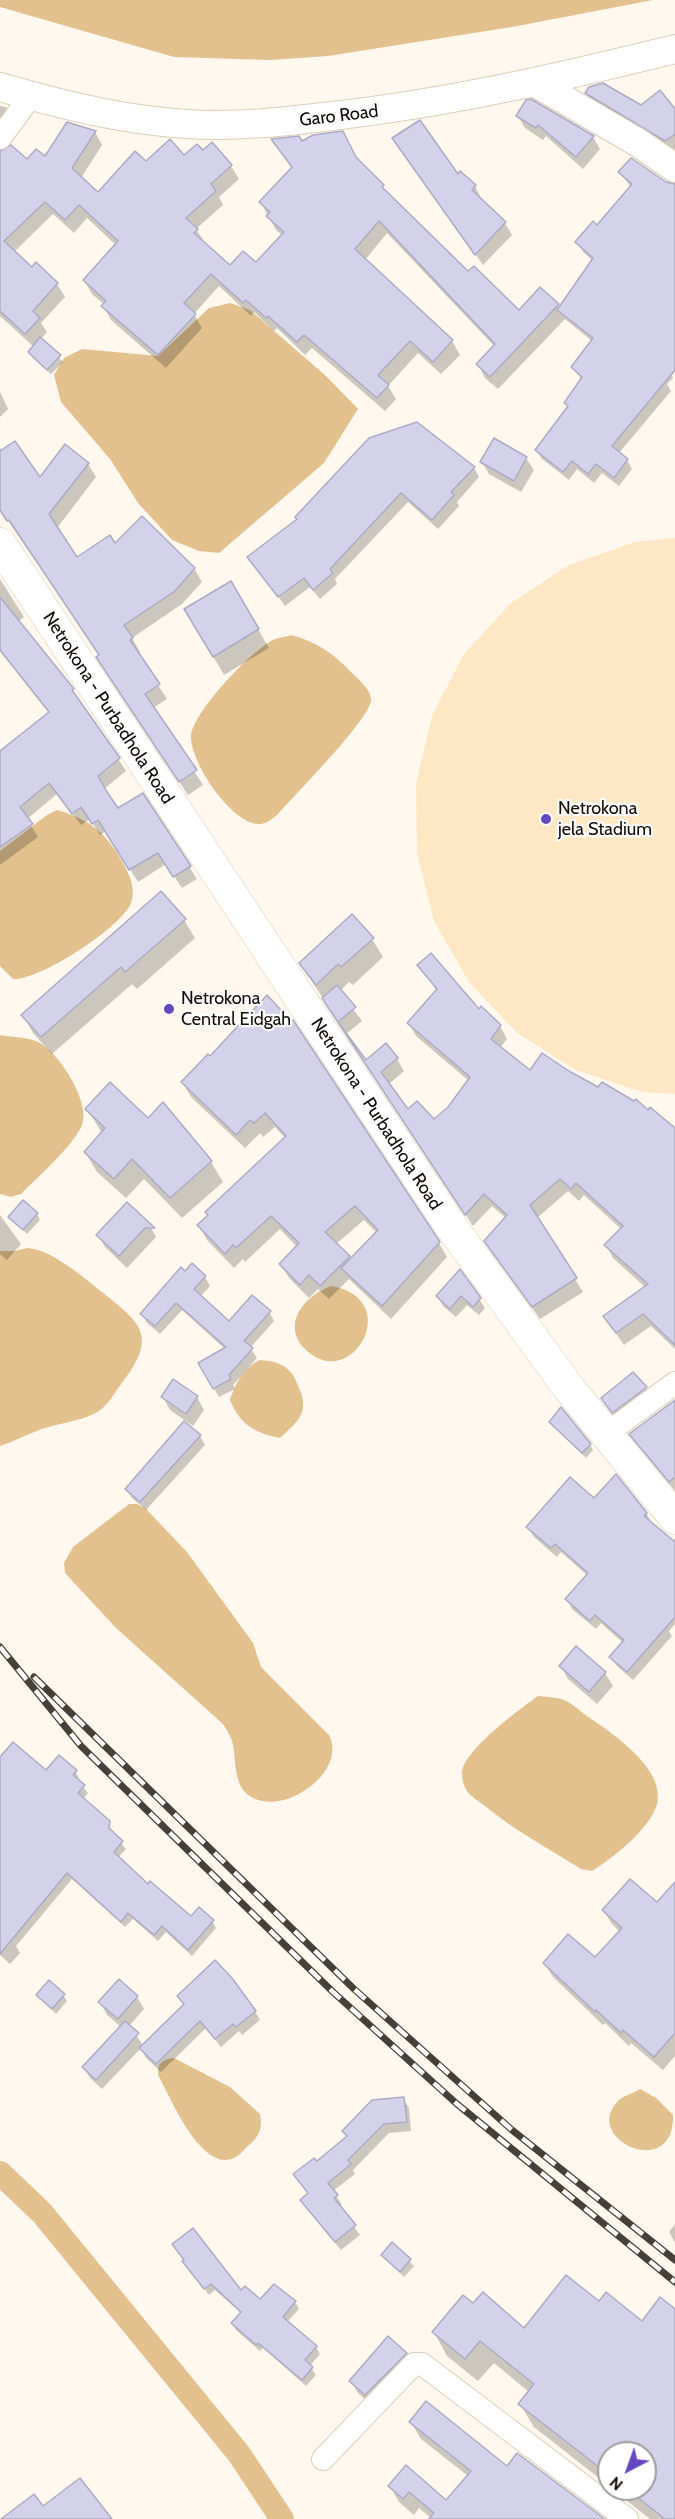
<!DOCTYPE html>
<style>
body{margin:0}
#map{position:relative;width:675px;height:2519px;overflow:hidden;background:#fef8ee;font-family:Cabin,sans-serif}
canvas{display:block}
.north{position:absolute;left:597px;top:2441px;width:60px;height:60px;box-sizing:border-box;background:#fff;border:2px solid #9f9d9b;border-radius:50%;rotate:221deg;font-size:16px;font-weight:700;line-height:24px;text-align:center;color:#100b05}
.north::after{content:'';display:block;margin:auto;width:21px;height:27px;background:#6547c0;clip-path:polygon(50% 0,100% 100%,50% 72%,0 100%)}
</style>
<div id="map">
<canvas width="675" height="2519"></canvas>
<div class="north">N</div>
</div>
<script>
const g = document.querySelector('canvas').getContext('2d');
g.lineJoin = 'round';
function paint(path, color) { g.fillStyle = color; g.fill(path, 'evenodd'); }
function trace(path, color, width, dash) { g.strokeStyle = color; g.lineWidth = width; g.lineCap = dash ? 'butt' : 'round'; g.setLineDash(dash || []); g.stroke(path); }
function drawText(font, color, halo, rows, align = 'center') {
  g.font = font + ' Cabin,sans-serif'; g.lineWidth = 4.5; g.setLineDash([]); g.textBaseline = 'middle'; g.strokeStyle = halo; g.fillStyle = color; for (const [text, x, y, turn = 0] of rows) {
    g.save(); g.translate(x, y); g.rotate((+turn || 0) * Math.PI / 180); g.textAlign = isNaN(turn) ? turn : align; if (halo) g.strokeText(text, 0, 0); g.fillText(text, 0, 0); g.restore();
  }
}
paint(new Path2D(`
 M 675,538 L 675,1094 L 642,1092 L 576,1070 L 517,1033 L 469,982 L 434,921 L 417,853 L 416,784 L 432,716 L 464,654 L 511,603 L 569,565 L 635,542 Z`), '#fee7c5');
paint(new Path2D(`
 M 0,0 L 653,0 L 512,27 L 328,56 L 270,60 L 174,57 L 0,7 Z
 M 230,303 L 250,310 L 326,376 L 358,409 L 324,463 L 219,553 L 199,551 L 172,540 L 138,503 L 110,459 L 61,402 L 54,375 L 64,358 L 82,349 L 158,356 L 209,308 Z
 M 291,635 C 315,641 333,653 350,671 C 357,678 371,689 371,700 C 371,718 293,797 277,815 C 271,820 265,825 257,824 C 230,821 190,762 191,736 C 193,712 252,650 273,640 C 279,637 286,637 291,635 Z
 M 57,810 C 90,819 107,834 123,863 C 130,875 136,890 131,903 C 122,927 39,981 13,979 L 0,966 L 0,851 L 47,815 Z
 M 0,1035 C 11,1037 25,1037 36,1041 C 58,1050 91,1102 82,1125 C 74,1145 37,1178 21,1194 L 11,1197 L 0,1194 Z
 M 28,1248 C 52,1250 83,1277 102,1292 C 142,1324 158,1336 122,1383 C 115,1392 108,1405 99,1411 C 83,1421 60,1423 42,1429 C 28,1434 15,1441 0,1446 L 0,1251 L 14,1251 Z
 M 332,1286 C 406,1300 350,1396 304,1348 C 281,1323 306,1294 332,1286 Z
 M 260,1360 C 286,1362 293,1370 301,1393 C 303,1399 304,1406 302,1412 C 299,1422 287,1431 280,1438 C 254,1433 240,1424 230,1400 C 235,1384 244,1367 260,1360 Z
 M 129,1504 L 137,1504 L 146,1509 L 187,1552 L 253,1643 L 261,1667 L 329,1735 C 349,1773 278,1822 246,1793 C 234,1782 236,1760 233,1745 C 232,1737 227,1731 223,1724 L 116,1628 L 65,1573 L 64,1563 L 73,1547 Z
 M 538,1696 C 546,1697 554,1697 561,1699 C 569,1701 578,1709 584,1714 C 609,1731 660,1764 658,1798 C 657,1824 613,1858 592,1871 L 581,1869 C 549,1849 514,1830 485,1806 C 479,1801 471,1797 467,1791 C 464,1787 462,1779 462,1774 C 461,1752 521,1708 538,1696 Z
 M 174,2058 L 230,2087 L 260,2114 C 263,2128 259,2137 248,2146 C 244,2150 239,2156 234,2158 C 201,2173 170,2096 158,2075 C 157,2063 163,2059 174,2058 Z
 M 640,2089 L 656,2098 L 673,2115 C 675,2183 579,2138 619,2100 C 625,2095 634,2093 640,2089 Z`), '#e2c18f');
paint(new Path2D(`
 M 587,93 L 641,107 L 672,108 L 675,106 L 675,152 L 594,105 Z
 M 0,106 L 6,107 L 13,121 L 0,141 Z
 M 518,116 L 593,137 L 600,149 L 583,169 L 546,136 L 543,140 L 525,128 Z
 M 95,132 L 102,145 L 81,178 L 98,194 L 146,163 L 203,152 L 231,166 L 239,179 L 219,197 L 223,205 L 196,229 L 205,243 L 230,267 L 256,264 L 283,236 L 276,230 L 261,203 L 292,169 L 273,140 L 301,143 L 357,160 L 382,186 L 387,194 L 468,273 L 519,312 L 557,305 L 559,309 L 593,261 L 583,252 L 577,242 L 597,227 L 631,187 L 620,173 L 675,186 L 675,368 L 671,373 L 673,378 L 667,384 L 671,391 L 619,453 L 627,460 L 632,469 L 619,486 L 602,473 L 594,483 L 577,469 L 569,480 L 542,459 L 536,450 L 569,408 L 566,403 L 582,380 L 572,367 L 593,342 L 565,319 L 498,389 L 485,378 L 478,364 L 495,347 L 387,233 L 365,260 L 452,341 L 460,355 L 441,374 L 418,353 L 388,386 L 396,399 L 385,411 L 312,348 L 305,355 L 277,328 L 274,331 L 254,312 L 251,316 L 219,286 L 194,314 L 202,328 L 166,368 L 111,320 L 103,306 L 105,305 L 92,294 L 84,280 L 116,245 L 87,218 L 74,233 L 53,214 L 14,252 L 32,269 L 57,284 L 65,297 L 41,323 L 47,332 L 41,339 L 63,362 L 51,374 L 33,358 L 29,352 L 34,347 L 0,316 L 0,152 L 27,161 L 45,159 Z
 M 394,138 L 475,186 L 481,198 L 480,199 L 505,223 L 512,235 L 483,265 Z
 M 0,392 L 8,409 L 0,417 Z
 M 0,448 L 40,480 L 88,464 L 96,477 L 57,528 L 77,559 L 115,545 L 194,568 L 202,582 L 182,604 L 132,638 L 140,652 L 138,654 L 167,699 L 153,708 L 203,785 L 188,795 L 106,671 L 100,656 L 0,509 Z
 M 526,458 L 534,470 L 521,492 L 489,474 L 482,462 Z
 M 474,468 L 479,477 L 457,502 L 459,506 L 438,529 L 408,502 L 335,579 L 337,584 L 320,599 L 310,587 L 285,606 L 249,557 L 298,520 Z
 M 0,579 L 24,617 L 18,622 L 73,690 L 126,771 L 104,789 L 118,810 L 142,795 L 197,879 L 182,888 L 166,864 L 138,882 L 106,831 L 100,835 L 90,819 L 81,825 L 57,794 L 27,819 L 38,837 L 0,865 L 0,753 L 50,714 L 0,651 Z
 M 231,583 L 269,648 L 224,675 L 186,609 Z
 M 184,920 L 195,938 L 137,989 L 132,984 L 52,1054 L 33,1033 L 23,1015 Z
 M 372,939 L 383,957 L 353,985 L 349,982 L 340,991 L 362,1021 L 346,1034 L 300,963 Z
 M 419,965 L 500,1026 L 507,1039 L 500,1048 L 531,1072 L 568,1073 L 648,1112 L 675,1128 L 675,1349 L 651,1326 L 624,1345 L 613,1329 L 605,1316 L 646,1288 L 613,1258 L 606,1245 L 621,1229 L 584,1195 L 579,1201 L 568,1191 L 537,1218 L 583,1292 L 540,1319 L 486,1241 L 506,1218 L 492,1206 L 473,1226 L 358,1052 L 366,1063 L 397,1059 L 404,1071 L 389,1084 L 408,1111 L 434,1121 L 449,1108 L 469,1081 L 416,1036 L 409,1023 L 437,991 Z
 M 208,1056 L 439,1243 L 447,1257 L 391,1319 L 349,1279 L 329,1299 L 318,1289 L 309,1298 L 289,1278 L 281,1264 L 297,1247 L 280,1229 L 245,1262 L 243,1259 L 234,1268 L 207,1240 L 199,1226 L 286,1139 L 275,1127 L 263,1137 L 260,1133 L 245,1148 L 191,1097 L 183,1083 ZM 364,1220 L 377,1233 L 350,1260 L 336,1244 Z
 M 87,1109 L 148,1120 L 211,1162 L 223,1182 L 182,1218 L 144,1179 L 126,1198 L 97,1172 L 85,1152 L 102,1133 Z
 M 37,1214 L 40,1220 L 27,1234 L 10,1217 Z
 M 0,1215 L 21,1244 L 7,1260 L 0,1254 Z
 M 149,1224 L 156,1237 L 127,1268 L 105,1247 L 98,1235 Z
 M 460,1271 L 485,1308 L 479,1315 L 467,1305 L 456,1317 L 443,1306 L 438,1296 Z
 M 185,1273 L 205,1277 L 210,1286 L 200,1297 L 229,1323 L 269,1312 L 274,1321 L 250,1348 L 257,1358 L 233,1385 L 235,1389 L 219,1397 L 200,1363 L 225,1349 L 182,1310 L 160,1334 L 147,1323 L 142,1314 Z
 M 645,1388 L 652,1400 L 620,1424 L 602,1399 Z
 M 163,1397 L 197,1397 L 204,1410 L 193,1426 L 170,1410 Z
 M 675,1402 L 675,1491 L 639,1447 L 631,1434 Z
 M 550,1422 L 590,1444 L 593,1450 L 586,1458 Z
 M 184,1423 L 200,1436 L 205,1445 L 146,1510 L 132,1498 L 126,1489 Z
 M 594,1500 L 646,1513 L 652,1523 L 672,1541 L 675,1539 L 675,1624 L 669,1631 L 672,1636 L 633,1680 L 617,1666 L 611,1657 L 623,1643 L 601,1623 L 596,1629 L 572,1609 L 567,1599 L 588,1576 L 561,1552 L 557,1557 L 534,1537 L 528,1527 Z
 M 576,1648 L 605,1673 L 613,1686 L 597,1704 L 568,1679 L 561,1666 Z
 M 0,1759 L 46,1772 L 75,1771 L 79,1778 L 77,1780 L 88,1793 L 83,1799 L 108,1821 L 112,1833 L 126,1849 L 118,1858 L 148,1886 L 191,1918 L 212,1921 L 216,1928 L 192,1956 L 166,1932 L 158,1941 L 133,1919 L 125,1927 L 72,1879 L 16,1946 L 20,1953 L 10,1964 L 0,1955 Z
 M 675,1884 L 675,2056 L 663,2070 L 631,2043 L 629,2046 L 605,2023 L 603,2025 L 553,1977 L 544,1963 L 596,1959 L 620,1932 L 612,1924 L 603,1910 L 657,1904 Z
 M 38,1995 L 63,1995 L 67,2001 L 56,2014 Z
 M 179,1996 L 255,2011 L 260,2020 L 242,2035 L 239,2031 L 221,2047 L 206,2028 L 161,2072 L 146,2058 L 141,2048 L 102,2089 L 90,2078 L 84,2068 L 121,2027 L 107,2015 L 100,2002 L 137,1997 L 144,2009 L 129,2026 L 144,2046 L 185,2006 Z
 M 403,2099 L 409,2108 L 411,2131 L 389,2133 L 353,2170 L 355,2174 L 333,2191 L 342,2205 L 340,2207 L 360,2235 L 341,2250 L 308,2209 L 302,2200 L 309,2194 L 295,2175 L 317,2163 L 347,2138 L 344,2131 Z
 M 675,2224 L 675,2243 L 669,2232 Z
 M 392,2244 L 414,2266 L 404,2277 L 382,2255 Z
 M 178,2251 L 241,2293 L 260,2301 L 274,2286 L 295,2302 L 299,2309 L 287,2322 L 316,2347 L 320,2354 L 310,2366 L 316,2375 L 306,2386 L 263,2348 L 260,2351 L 236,2330 L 232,2323 L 241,2313 L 215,2290 L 209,2295 Z
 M 599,2303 L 642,2323 L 675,2311 L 675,2519 L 650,2519 L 612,2489 L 645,2489 L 645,2453 L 609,2453 L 609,2486 L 534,2427 L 520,2404 L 529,2392 L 494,2363 L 478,2381 L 447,2356 L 434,2332 L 473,2305 L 524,2330 Z
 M 406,2354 L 413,2366 L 373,2407 L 358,2393 L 351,2381 Z
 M 411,2422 L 508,2468 L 601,2519 L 432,2519 L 419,2508 L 414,2515 L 399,2502 L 390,2486 L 446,2502 L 468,2476 L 421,2439 Z`), '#0003');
trace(new Path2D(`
 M 0,2173 L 42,2213 L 239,2454 L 282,2519`), '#e2c18f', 24);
const building = new Path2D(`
 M 603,83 L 641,105 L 660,90 L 675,109 L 675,134 L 665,141 L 585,93 L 589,87 Z
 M 531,99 L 594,136 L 576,157 L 538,125 L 536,128 L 516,116 L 526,100 Z
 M 420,120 L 458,174 L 460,171 L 476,185 L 472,190 L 506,222 L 475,255 L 392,138 Z
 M 67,122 L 96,131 L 72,168 L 98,192 L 135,151 L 146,161 L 170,139 L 184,155 L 197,144 L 203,150 L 212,142 L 232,165 L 211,184 L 216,191 L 186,218 L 198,229 L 194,233 L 230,265 L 243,251 L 256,262 L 284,232 L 266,216 L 270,212 L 259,202 L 292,167 L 271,139 L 299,136 L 302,141 L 313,135 L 343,131 L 356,157 L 384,185 L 382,187 L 468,271 L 474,266 L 519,310 L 540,287 L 559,304 L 490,377 L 476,364 L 495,344 L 379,221 L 355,249 L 453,340 L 433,362 L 410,341 L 378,375 L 389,385 L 377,398 L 304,335 L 297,342 L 268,316 L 266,318 L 246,300 L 243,303 L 211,274 L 184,303 L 196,314 L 158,355 L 101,306 L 106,301 L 83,280 L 118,241 L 79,205 L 65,220 L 45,202 L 4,241 L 32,267 L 36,262 L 58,283 L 33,311 L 40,318 L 25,334 L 0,311 L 0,151 L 11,145 L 27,159 L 36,149 L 45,156 Z
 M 631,158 L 666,182 L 675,184 L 675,370 L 612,446 L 628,459 L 614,478 L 596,464 L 588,474 L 572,461 L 563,472 L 535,450 L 568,406 L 564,403 L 582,377 L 571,367 L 593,338 L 557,310 L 593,258 L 575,242 L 593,221 L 597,225 L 632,184 L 618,172 Z
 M 40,337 L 61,355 L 47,370 L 28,352 Z
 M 417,422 L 475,467 L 451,492 L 454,495 L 432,520 L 401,493 L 330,569 L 333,573 L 313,590 L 304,578 L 278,597 L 247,557 L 297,519 L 295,517 L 369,438 Z
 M 494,438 L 527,457 L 514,481 L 480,462 Z
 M 15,441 L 40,477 L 65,444 L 89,463 L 49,514 L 77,557 L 110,535 L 115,543 L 142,516 L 195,568 L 175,591 L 124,625 L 133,638 L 130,640 L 160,684 L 145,694 L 197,770 L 179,782 L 96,657 L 99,655 L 9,520 L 7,521 L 0,510 L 0,451 Z
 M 231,581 L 259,629 L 213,657 L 184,609 Z
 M 0,597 L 74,689 L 72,690 L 120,758 L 98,776 L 107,792 L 118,808 L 143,793 L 191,866 L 173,877 L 158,853 L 129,870 L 98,820 L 92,824 L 81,807 L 72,814 L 49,783 L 20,807 L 33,824 L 0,847 L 0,751 L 49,712 L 0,650 Z
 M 161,891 L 186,919 L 125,972 L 121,967 L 41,1037 L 21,1015 Z
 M 352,914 L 374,938 L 341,967 L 338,964 L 316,985 L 299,963 Z
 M 431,953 L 479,1009 L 481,1006 L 501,1025 L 491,1039 L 530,1070 L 542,1053 L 569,1071 L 598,1087 L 602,1082 L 634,1101 L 636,1099 L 648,1110 L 650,1107 L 675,1128 L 675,1345 L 643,1314 L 616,1333 L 603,1316 L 648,1284 L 604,1245 L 623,1226 L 576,1183 L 571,1189 L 560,1179 L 530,1205 L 577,1278 L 532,1307 L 484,1241 L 507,1215 L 484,1194 L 465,1215 L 322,998 L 337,985 L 356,1007 L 338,1022 L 366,1060 L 386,1043 L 398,1058 L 381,1072 L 408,1109 L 417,1101 L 434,1119 L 448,1107 L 470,1077 L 407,1023 L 437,989 L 417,965 Z
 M 267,995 L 291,1021 L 293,1020 L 440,1242 L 382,1306 L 341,1268 L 378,1230 L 355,1206 L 325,1232 L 350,1256 L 320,1286 L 309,1275 L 300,1285 L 279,1264 L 299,1243 L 271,1216 L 236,1248 L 233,1245 L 225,1254 L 197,1225 L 208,1215 L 205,1212 L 286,1136 L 265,1113 L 254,1123 L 250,1120 L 236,1135 L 181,1082 L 208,1054 L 210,1056 Z
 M 110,1082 L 148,1118 L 163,1102 L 212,1161 L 170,1198 L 132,1159 L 114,1179 L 84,1152 L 105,1128 L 85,1109 Z
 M 23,1200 L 38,1213 L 23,1230 L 8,1217 Z
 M 127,1202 L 155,1228 L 145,1228 L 119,1256 L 96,1235 Z
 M 192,1263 L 206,1276 L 194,1289 L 229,1321 L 252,1295 L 271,1311 L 244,1341 L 253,1348 L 229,1375 L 231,1379 L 213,1389 L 198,1363 L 226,1347 L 176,1303 L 155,1326 L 140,1314 L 181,1267 L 185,1271 Z
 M 460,1269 L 481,1298 L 473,1307 L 461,1296 L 450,1309 L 436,1296 Z
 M 633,1372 L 647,1387 L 612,1413 L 601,1398 Z
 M 173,1379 L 198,1396 L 186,1414 L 161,1397 Z
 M 675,1400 L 675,1477 L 669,1482 L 629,1434 Z
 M 561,1407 L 591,1444 L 582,1453 L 549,1422 Z
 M 184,1421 L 201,1435 L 140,1502 L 125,1489 Z
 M 616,1474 L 647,1513 L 644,1516 L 675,1542 L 675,1617 L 627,1672 L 609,1657 L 624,1640 L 595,1615 L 590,1621 L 565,1599 L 588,1573 L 555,1544 L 551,1548 L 526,1527 L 570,1477 L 594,1498 Z
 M 576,1646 L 606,1672 L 589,1692 L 559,1666 Z
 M 13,1742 L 46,1770 L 59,1755 L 77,1770 L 73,1775 L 85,1785 L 78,1793 L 110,1821 L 109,1828 L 123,1841 L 114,1852 L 148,1884 L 150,1881 L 191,1916 L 199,1907 L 214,1920 L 188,1950 L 162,1926 L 154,1935 L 128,1913 L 121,1922 L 67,1873 L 0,1954 L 0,1757 Z
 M 630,1879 L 657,1902 L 675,1882 L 675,2033 L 654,2057 L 623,2030 L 621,2033 L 596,2010 L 595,2012 L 543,1963 L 568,1934 L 595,1957 L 622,1928 L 602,1910 Z
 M 215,1960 L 232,1978 L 256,2011 L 236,2027 L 233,2024 L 215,2039 L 200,2021 L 156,2064 L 139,2048 L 184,2004 L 177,1996 Z
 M 119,1979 L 138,1996 L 118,2019 L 98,2002 Z
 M 49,1980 L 65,1994 L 52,2009 L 36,1995 Z
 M 125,2021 L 139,2033 L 96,2080 L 82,2067 Z
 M 404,2097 L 407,2122 L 384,2124 L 348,2160 L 351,2164 L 328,2183 L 338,2195 L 334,2198 L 356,2225 L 335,2242 L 300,2200 L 308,2193 L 293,2174 L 314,2158 L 317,2161 L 347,2136 L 342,2131 L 372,2100 Z
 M 193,2228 L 241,2290 L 245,2286 L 260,2299 L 274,2284 L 296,2301 L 283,2317 L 317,2346 L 305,2360 L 313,2367 L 302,2380 L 258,2343 L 256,2345 L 231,2323 L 241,2312 L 211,2284 L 204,2289 L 182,2261 L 184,2260 L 172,2244 Z
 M 392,2242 L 411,2259 L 400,2272 L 381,2255 Z
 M 566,2275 L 599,2301 L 606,2292 L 642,2321 L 660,2297 L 675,2309 L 675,2519 L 665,2519 L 627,2489 L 645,2489 L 645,2453 L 609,2453 L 609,2475 L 518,2404 L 534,2384 L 480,2341 L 465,2359 L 432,2332 L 463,2295 L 473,2303 L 483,2292 L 524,2328 Z
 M 388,2336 L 407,2353 L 365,2395 L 349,2381 Z
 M 426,2401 L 507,2466 L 517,2453 L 605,2519 L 429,2519 L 434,2513 L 409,2492 L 403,2499 L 388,2486 L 406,2465 L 446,2500 L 471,2471 L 409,2422 Z
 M 80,2478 L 112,2519 L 1,2519 L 34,2494 L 43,2506 Z`);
paint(building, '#d4d1eb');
trace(building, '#adabc4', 1.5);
const minor = new Path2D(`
 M 0,138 L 31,96
 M 606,1434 L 675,1383
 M 323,2459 L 414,2364 L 422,2364 L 627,2519`);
const tertiary = new Path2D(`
 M 536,83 L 637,142 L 675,168
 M 0,87 C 62,105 122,120 187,124 C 236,127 283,122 332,116 C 448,103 561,77 675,49`);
const secondary = new Path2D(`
 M 0,544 L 448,1222 L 568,1387 L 675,1518`);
trace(minor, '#ddcdb7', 24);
trace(tertiary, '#ddcdb7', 30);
trace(secondary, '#ddcdb7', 33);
trace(minor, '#fff', 22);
trace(tertiary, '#fff', 28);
trace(secondary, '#fff', 32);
const rail = new Path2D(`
 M 0,1647 L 81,1746 L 333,1992 L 457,2104 L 675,2282
 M 34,1677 L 354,1989 L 512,2130 L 675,2260`);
trace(rail, '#454039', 7);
trace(rail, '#fff', 4.5, [14]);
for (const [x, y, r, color] of [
 [546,819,6,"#6547c0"],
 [169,1009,6,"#6547c0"]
]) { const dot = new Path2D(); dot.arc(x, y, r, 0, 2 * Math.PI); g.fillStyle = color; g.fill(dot); trace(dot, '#fff', 2); }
drawText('18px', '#100b05', '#fff', [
 ["Garo Road",339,116,-7],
 ["Netrokona - Purbadhola Road",108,708,57],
 ["Netrokona - Purbadhola Road",376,1114,57]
]);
drawText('18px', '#100b05', '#fff', [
 ["Netrokona",558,809],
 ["jela Stadium",558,830],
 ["Netrokona",181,999],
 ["Central Eidgah",181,1020]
], 'left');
</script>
